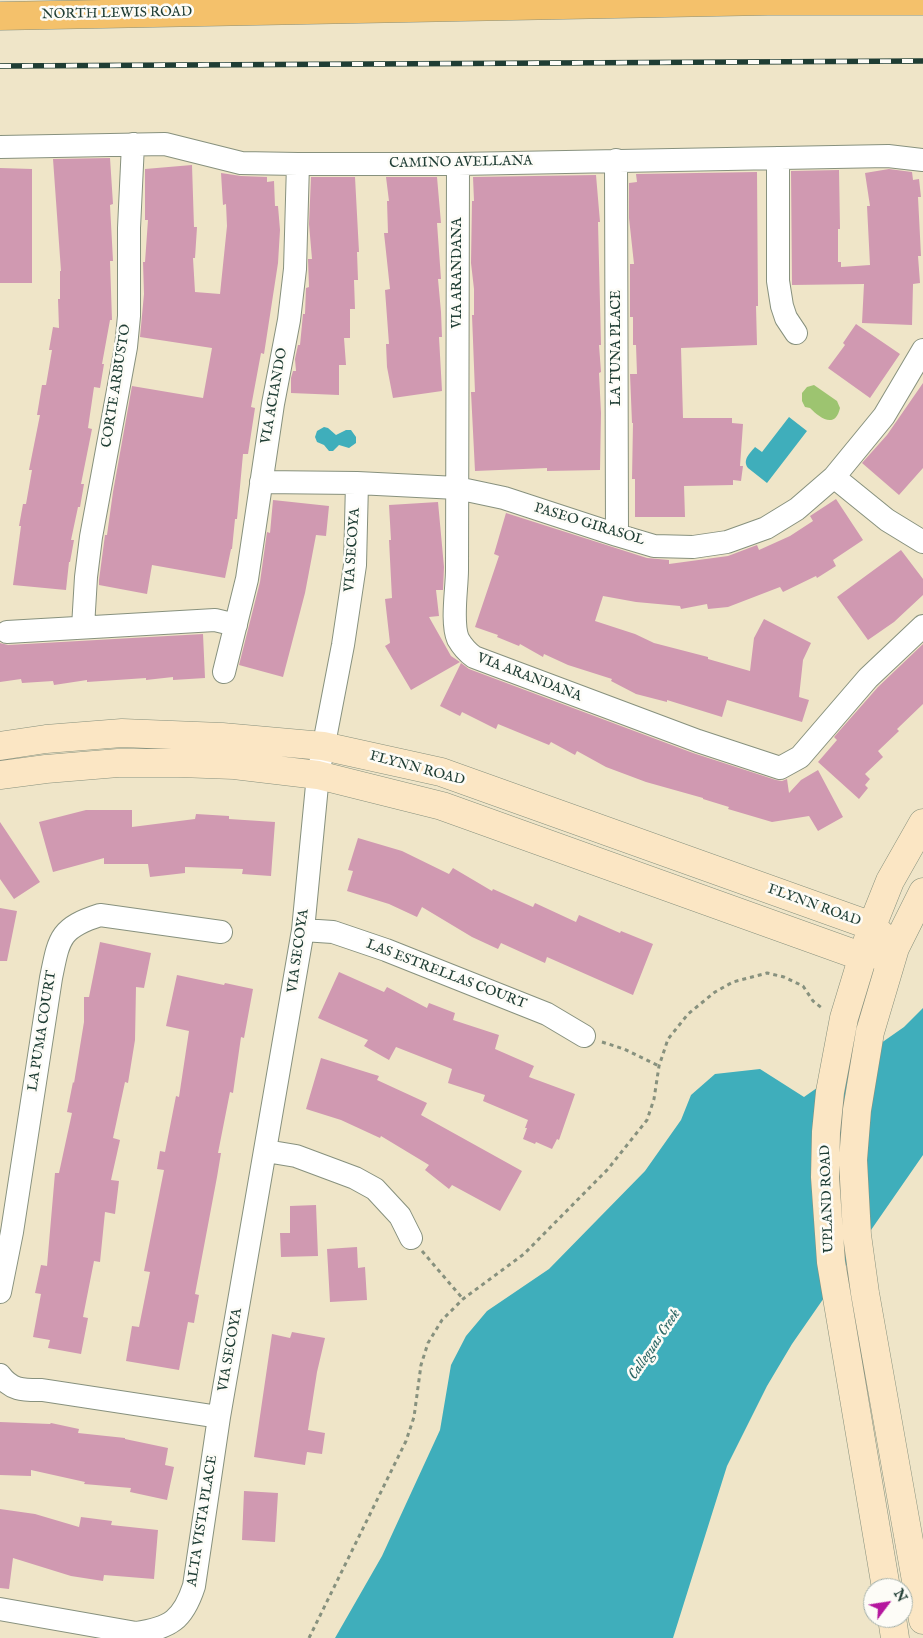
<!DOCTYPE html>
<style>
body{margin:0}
#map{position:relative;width:923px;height:1638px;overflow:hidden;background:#efe5c8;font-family:"IM FELL English",serif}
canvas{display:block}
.north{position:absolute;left:863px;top:1578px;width:50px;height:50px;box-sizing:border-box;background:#fdfcf7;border:1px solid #a4b0a9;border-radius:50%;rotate:59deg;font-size:14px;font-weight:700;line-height:20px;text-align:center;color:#1f3d34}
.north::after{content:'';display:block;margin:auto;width:18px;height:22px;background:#b5179e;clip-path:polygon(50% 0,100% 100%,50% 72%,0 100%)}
</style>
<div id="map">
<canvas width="923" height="1638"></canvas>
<div class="north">N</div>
</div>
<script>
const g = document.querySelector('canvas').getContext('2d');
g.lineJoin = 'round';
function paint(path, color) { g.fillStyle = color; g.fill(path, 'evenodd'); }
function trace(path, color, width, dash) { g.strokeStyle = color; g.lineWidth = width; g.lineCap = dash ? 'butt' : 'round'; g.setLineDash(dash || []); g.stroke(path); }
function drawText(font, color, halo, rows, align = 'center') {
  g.font = font + ' "IM FELL English",serif'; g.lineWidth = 5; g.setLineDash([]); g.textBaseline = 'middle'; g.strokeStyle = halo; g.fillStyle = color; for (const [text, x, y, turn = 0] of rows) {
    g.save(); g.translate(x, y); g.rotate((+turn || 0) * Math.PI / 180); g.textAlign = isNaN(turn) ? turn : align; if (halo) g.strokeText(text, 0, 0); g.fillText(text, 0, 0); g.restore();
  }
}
paint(new Path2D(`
 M 814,385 L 837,401 L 840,408 C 835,430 819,417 810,408 L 805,407 L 802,401 L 802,393 L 807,387 Z`), '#9dc470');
paint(new Path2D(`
 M 789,417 L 807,431 L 767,483 L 748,468 C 742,460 750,453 755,447 L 762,452 Z
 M 324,427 L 328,428 L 336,435 L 346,430 L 351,430 L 356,437 L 356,443 L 349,448 L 339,445 L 333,451 L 329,451 L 324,445 L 317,442 L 315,437 L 317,431 Z
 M 923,1008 L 923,1155 L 792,1344 L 767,1386 L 727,1466 L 673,1638 L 335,1638 L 382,1556 L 440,1430 L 451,1365 L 466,1336 L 487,1311 L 549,1269 L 645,1171 L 681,1120 L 691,1095 L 715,1074 L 760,1069 L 804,1097 L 904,1027 Z`), '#3faebb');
paint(new Path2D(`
 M 110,158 L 113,204 L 110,205 L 113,261 L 110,261 L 112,320 L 110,320 L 102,364 L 104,364 L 100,388 L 94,387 L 88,428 L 92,429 L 81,484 L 84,484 L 80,507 L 78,507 L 71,540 L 74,540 L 70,562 L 69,562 L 66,590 L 13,585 L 21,526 L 19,526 L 23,504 L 26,504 L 32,470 L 29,470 L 40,415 L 37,415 L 42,385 L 46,385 L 52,350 L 49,350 L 53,327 L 59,328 L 58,299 L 60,299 L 60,271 L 61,271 L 53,159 Z
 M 192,165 L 194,227 L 197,227 L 195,258 L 193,258 L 195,292 L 220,294 L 227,226 L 226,204 L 223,205 L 221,173 L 241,176 L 267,177 L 267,182 L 274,181 L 275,206 L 278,206 L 280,230 L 278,263 L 264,354 L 261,353 L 251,407 L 255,408 L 248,454 L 243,454 L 237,519 L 235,519 L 232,549 L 231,549 L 225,578 L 152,565 L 147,594 L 99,585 L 99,580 L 105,535 L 107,535 L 113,492 L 132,386 L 203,398 L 212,348 L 140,337 L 144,294 L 143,262 L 145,262 L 148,220 L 145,220 L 145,169 Z
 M 0,168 L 32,169 L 32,283 L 0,283 Z
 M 889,169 L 912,172 L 913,180 L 919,179 L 921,197 L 918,197 L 921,256 L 918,256 L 920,283 L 913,284 L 912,325 L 862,323 L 864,284 L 792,285 L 791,171 L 839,170 L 840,229 L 838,229 L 838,262 L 841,262 L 841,267 L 870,265 L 867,206 L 870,206 L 865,173 Z
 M 757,172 L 758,306 L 756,306 L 757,345 L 681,348 L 683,418 L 732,418 L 732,423 L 743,424 L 740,466 L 743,466 L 741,481 L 733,480 L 733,485 L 684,486 L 685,517 L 635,517 L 635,479 L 632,479 L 633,423 L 632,423 L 630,374 L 637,374 L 636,345 L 633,345 L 633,317 L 630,317 L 630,264 L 634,264 L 629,218 L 629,183 L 637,182 L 636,174 Z
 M 596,175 L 600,222 L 598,222 L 601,345 L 599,345 L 601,372 L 599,373 L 601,413 L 600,470 L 547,471 L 547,468 L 475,471 L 471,392 L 475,392 L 472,315 L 474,315 L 474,289 L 471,263 L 472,201 L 474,201 L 473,177 Z
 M 311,177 L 355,177 L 359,252 L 357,252 L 358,280 L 354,280 L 355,309 L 350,309 L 350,338 L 344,338 L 346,365 L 339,365 L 339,395 L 291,393 L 291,378 L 293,371 L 296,371 L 295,359 L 298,345 L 300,345 L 303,314 L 305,314 L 306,288 L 309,287 L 308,259 L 312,259 L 309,224 Z
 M 386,177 L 437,177 L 441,223 L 437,223 L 441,279 L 438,279 L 441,312 L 442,337 L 439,337 L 442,391 L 393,398 L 387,367 L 386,344 L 389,344 L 385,290 L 390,289 L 384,233 L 388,233 L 387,201 L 389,201 Z
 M 856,324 L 900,354 L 870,398 L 828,368 L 845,345 L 843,343 Z
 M 923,383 L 923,468 L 899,495 L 862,463 L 887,435 Z
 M 836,499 L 863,540 L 833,560 L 836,566 L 817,578 L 816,576 L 783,592 L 780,587 L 728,607 L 708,609 L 707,604 L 681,609 L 680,606 L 636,602 L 603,596 L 595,621 L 635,634 L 654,643 L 708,657 L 708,659 L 750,671 L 754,638 L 764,619 L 811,643 L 803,660 L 799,697 L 809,700 L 802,722 L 727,700 L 722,717 L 667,700 L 667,702 L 636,694 L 611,681 L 612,679 L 568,665 L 544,654 L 543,657 L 520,644 L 519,646 L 497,637 L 498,635 L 475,627 L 499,556 L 494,554 L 506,513 L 647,558 L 669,560 L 669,564 L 728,556 L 757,545 L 759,550 L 790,536 L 813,521 L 810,516 Z
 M 273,500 L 329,506 L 326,536 L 316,535 L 305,593 L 283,677 L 239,665 L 260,582 L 267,532 L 270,533 Z
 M 438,502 L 444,567 L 443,590 L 436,590 L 439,616 L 429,617 L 451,656 L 460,662 L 411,690 L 385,646 L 390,643 L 385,599 L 392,598 L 389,540 L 391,540 L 389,505 Z
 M 901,550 L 923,579 L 923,595 L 894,622 L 868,640 L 837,597 Z
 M 203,634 L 205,678 L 173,680 L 173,677 L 146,680 L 146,678 L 87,682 L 87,680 L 54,685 L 53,681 L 22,683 L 21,679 L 0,682 L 0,643 L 8,645 Z
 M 923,644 L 923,704 L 897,729 L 899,731 L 878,751 L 883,757 L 865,774 L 870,779 L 865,785 L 868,788 L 859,799 L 818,762 L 837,740 L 834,737 L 878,687 Z
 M 461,663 L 469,669 L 693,753 L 776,780 L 782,781 L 787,779 L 789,793 L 801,780 L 818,770 L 843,817 L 818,831 L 809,816 L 772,822 L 728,809 L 729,807 L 703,799 L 703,798 L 646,782 L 606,767 L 577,751 L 575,755 L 551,742 L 549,745 L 498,724 L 496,729 L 462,712 L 460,716 L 440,706 Z
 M 86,810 L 132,810 L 132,827 L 195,819 L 196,814 L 229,816 L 229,819 L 275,822 L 271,876 L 242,874 L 243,869 L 185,867 L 185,873 L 150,877 L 148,864 L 104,864 L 104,858 L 53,872 L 39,822 Z
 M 0,822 L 40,882 L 14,899 L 0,879 Z
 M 358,838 L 402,851 L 449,874 L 453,868 L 492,891 L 493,889 L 533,907 L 535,903 L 576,922 L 579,915 L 620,933 L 621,931 L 653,944 L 633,995 L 547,957 L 545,963 L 501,943 L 498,949 L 472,937 L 422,907 L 417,917 L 389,904 L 347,891 L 353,871 L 348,870 Z
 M 0,908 L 17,911 L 7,961 L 0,961 Z
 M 100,942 L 151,953 L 144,988 L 136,987 L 135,1040 L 128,1083 L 125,1082 L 113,1138 L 120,1140 L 111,1180 L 119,1181 L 115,1214 L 105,1212 L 100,1262 L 94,1261 L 83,1317 L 88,1318 L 81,1354 L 48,1348 L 50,1340 L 33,1337 L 41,1294 L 35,1293 L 41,1265 L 47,1266 L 55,1173 L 59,1173 L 72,1113 L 67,1112 L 73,1082 L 74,1083 L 84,1022 L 84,997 L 89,997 Z
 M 339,972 L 384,992 L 387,987 L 427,1008 L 429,1003 L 455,1013 L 453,1020 L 499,1035 L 495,1049 L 534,1066 L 529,1077 L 575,1094 L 559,1140 L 557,1139 L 552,1149 L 536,1142 L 535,1144 L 523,1139 L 527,1128 L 525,1128 L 528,1120 L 483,1101 L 485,1095 L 448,1083 L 452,1069 L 396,1047 L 389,1060 L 364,1046 L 368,1040 L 318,1018 Z
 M 177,975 L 224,985 L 225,983 L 253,989 L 244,1038 L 241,1037 L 233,1093 L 230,1092 L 218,1153 L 221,1153 L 217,1177 L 195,1294 L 199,1295 L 194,1323 L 188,1322 L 179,1370 L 126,1361 L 132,1326 L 139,1327 L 150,1272 L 144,1271 L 164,1170 L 157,1169 L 160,1151 L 165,1152 L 176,1096 L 179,1097 L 189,1031 L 166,1026 Z
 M 321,1058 L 379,1076 L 377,1080 L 427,1103 L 421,1115 L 522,1171 L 500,1211 L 452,1185 L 449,1189 L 425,1170 L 429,1165 L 381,1136 L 380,1138 L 341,1120 L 306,1109 Z
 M 316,1205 L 318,1256 L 281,1257 L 280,1233 L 290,1233 L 290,1206 Z
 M 357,1247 L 358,1268 L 365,1267 L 367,1300 L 330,1302 L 327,1249 Z
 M 292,1332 L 325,1338 L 317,1372 L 308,1430 L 325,1433 L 322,1454 L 307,1452 L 305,1465 L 254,1457 L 272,1334 L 290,1338 Z
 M 0,1422 L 50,1424 L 51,1423 L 79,1429 L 78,1433 L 125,1438 L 125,1439 L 168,1448 L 165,1465 L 174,1467 L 167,1500 L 130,1492 L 131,1488 L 84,1484 L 85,1482 L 31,1470 L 31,1476 L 0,1475 Z
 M 244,1491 L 278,1493 L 275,1542 L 242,1540 Z
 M 0,1509 L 35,1514 L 79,1527 L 81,1517 L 112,1521 L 111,1525 L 158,1530 L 154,1579 L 104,1575 L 103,1581 L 71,1576 L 13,1558 L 9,1589 L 0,1588 Z`), '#d099b1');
const minor = new Path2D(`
 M 0,147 L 165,144 L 241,163 L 298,164 L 458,164 L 888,156 L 923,160
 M 778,158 L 778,281 L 782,306 L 786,318 L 796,333
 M 616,160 L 617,535
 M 458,164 L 457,570 C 457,589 451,622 458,639 C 462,646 467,652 474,657 L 698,741 L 780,768 L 800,757 L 868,678 L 923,626
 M 834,477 L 887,520 L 923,542
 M 261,482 L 357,483 L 457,488 L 504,498 L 617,535 L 654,546 L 693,547 L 727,542 L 766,528 L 797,509 L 834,477 L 884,416 L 923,350
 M 83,627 L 86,577 L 91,537 L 126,347 L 129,316 L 129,228 L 133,144
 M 7,632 L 215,620 L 236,625
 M 224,672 L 247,579 L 273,404 L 289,320 L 295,269 L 298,164
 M 303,930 L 333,932 L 386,950 L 547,1014 L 584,1036
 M 266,1151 L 296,1156 L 355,1178 L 375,1189 L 400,1216 L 411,1238
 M 0,1292 L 12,1232 L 51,978 C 59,939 59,928 100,915 L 221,932
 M 0,1375 C 12,1391 24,1390 42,1390 L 219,1417
 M 0,1609 L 136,1633 C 170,1628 183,1620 194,1586 L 219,1417 L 303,930 L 318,775 L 343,645 L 355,565 L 357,483`);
const secondary = new Path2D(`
 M 0,746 L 46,739 L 122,733 L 222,737 L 323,746 L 441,772 L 872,926 L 895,948
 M 0,775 L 46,769 L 118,763 L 179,763 L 234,765 L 318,775 L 442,806 L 863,957 L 895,948
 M 923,892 L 895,948 L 870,1032 L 857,1110 L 853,1160 L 857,1235 L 865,1293 L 923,1620
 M 886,1588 L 831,1262 L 825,1177 L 826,1132 L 830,1092 L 844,1018 L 872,926 L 890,881 L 923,823
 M 892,1618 L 895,1638`);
const primary = new Path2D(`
 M 0,16 L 768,1 L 923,1`);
trace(minor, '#87917e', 24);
trace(secondary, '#87917e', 29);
trace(primary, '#87917e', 29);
trace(new Path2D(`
 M 602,1042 L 624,1049 L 659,1066
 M 422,1251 L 463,1299
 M 309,1638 L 406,1441 L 414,1417 L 421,1365 L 428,1343 L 442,1320 L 463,1299 L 524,1254 L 608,1169 L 647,1120 L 654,1099 L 659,1066 L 668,1039 L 688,1014 L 715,992 L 733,982 L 767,973 L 784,977 L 803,986 L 813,1001 L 823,1009`), '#87917e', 3, [4, 4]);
trace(minor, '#fff', 22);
trace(secondary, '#fbe6c4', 28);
trace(primary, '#f4c16b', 28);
const rail = new Path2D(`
 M 0,66 L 923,61`);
trace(rail, '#1f3d34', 5.5);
trace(rail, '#fdfcf7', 4, [11]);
drawText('14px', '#1f3d34', '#fdfcf7', [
 ["NORTH LEWIS ROAD",117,14,-1],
 ["CAMINO AVELLANA",461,163,-1],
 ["VIA ARANDANA",458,273,-90],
 ["LA TUNA PLACE",617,348,-90],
 ["CORTE ARBUSTO",117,386,-81],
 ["VIA ACIANDO",275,396,-80],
 ["PASEO GIRASOL",589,525,17],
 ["VIA SECOYA",353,550,-86],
 ["VIA ARANDANA",529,678,21],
 ["FLYNN ROAD",417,769,15],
 ["FLYNN ROAD",814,906,20],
 ["VIA SECOYA",299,951,-82],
 ["LAS ESTRELLAS COURT",446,975,21],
 ["LA PUMA COURT",43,1031,-81],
 ["UPLAND ROAD",828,1199,-92],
 ["VIA SECOYA",231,1350,-80],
 ["ALTA VISTA PLACE",203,1521,-81]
]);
drawText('italic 15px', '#2a6563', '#fdfcf7', [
 ["Calleguas Creek",655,1345,-56]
]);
</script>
